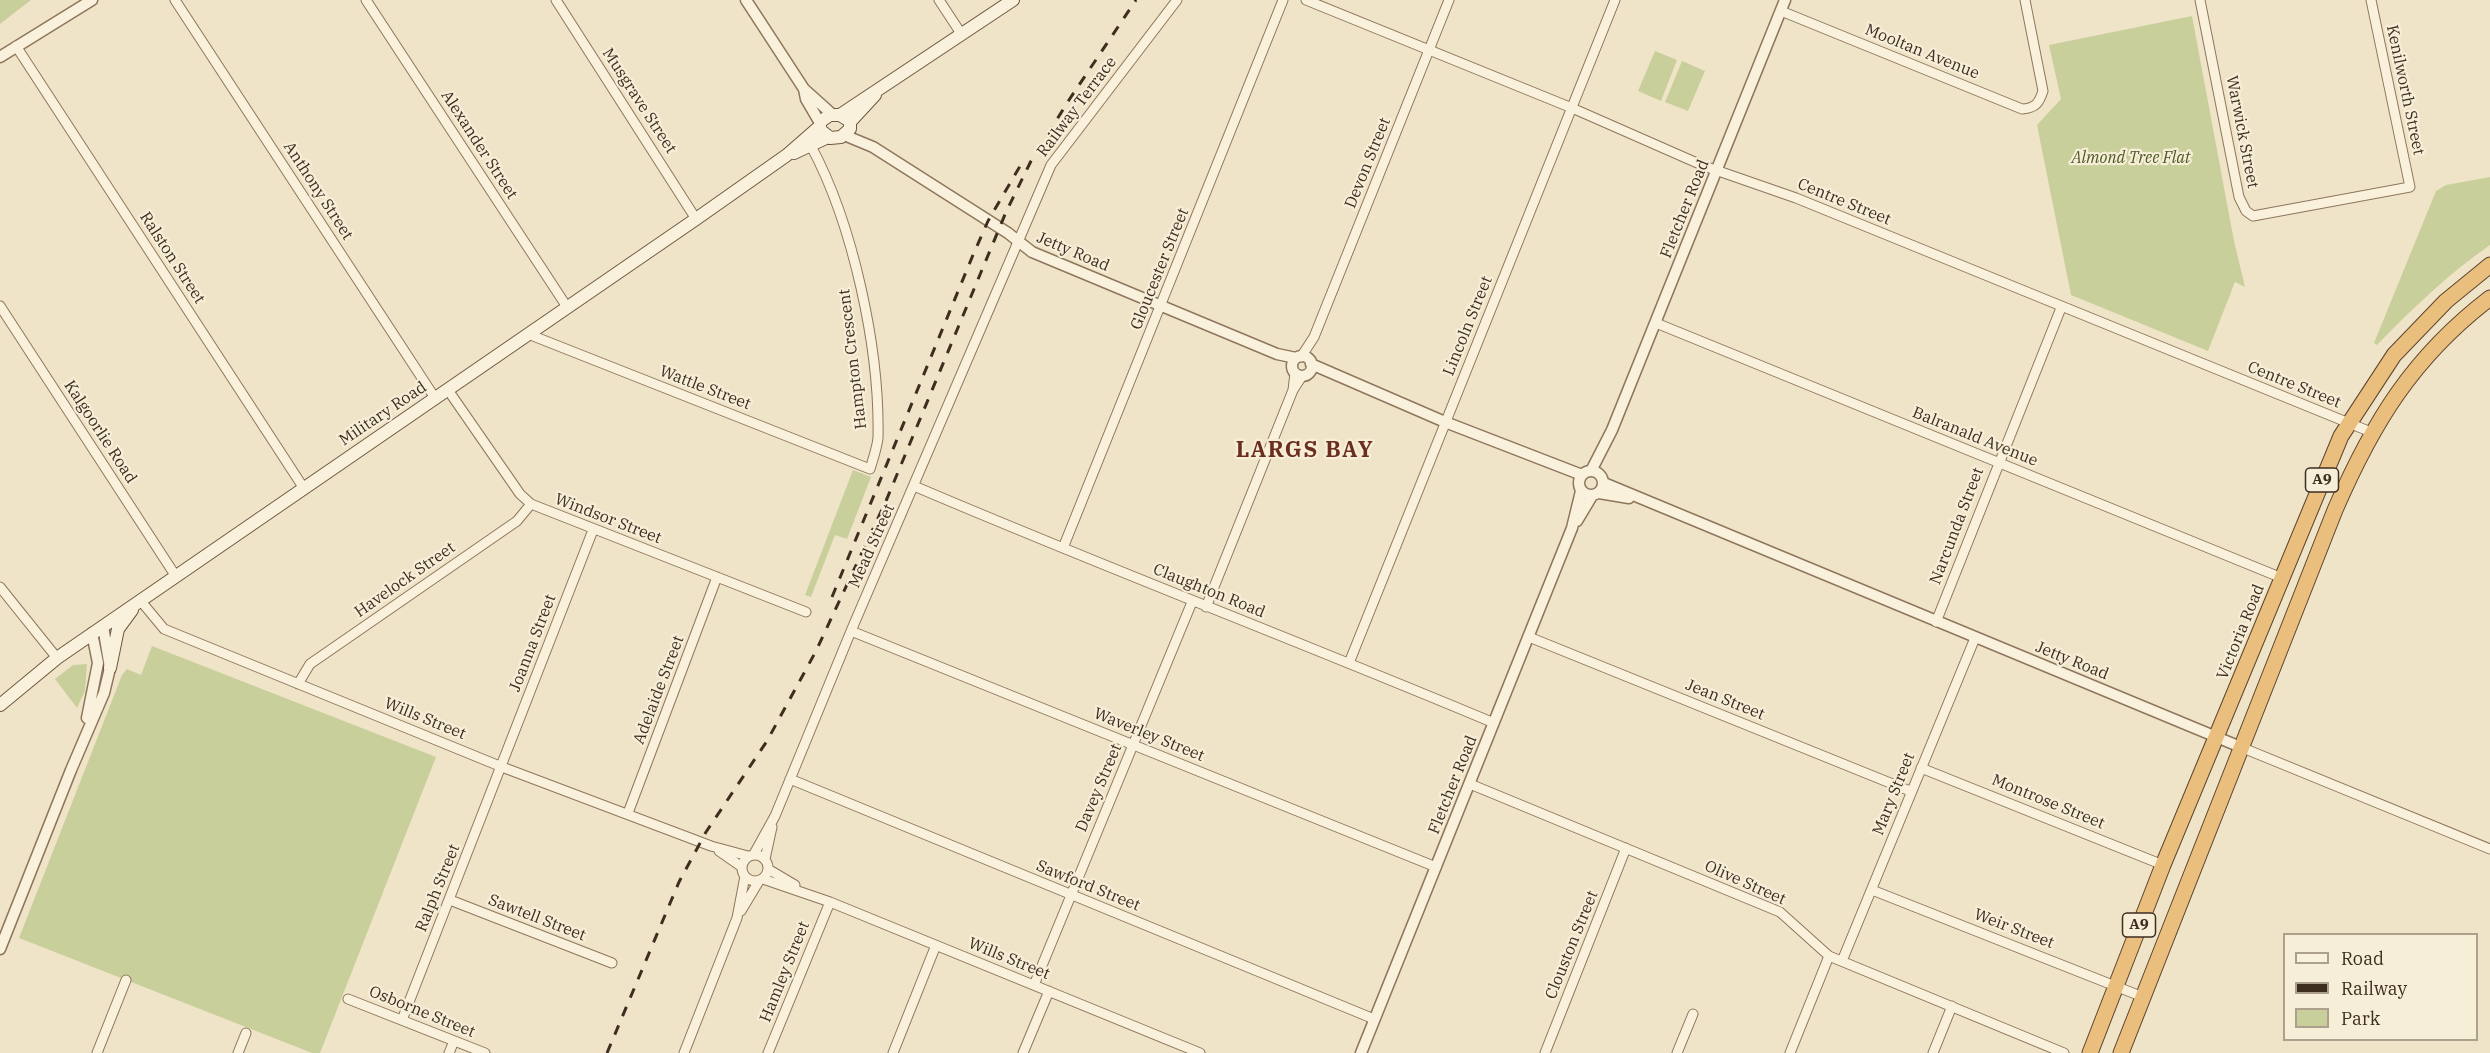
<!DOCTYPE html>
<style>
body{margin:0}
#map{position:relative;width:2490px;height:1053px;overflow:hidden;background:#f0e4c8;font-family:"IBM Plex Serif",serif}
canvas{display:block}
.legend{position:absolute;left:2283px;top:933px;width:195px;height:108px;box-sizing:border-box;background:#f7eed8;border:2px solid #ada18e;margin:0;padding:8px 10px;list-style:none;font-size:18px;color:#3d2e20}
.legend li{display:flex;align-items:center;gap:12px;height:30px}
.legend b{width:30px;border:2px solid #ada18e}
</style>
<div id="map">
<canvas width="2490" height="1053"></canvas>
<ul class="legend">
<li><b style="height:8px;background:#faf1dc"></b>Road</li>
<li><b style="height:8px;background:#3d2e20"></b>Railway</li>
<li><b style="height:16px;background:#c9cf9b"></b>Park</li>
</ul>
</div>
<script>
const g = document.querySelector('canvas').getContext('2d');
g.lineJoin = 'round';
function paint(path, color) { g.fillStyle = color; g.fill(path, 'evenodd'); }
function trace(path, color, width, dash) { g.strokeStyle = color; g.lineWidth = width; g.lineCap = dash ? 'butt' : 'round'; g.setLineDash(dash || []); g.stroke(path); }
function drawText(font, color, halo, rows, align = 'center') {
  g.font = font + ' "IBM Plex Serif",serif'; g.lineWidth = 4.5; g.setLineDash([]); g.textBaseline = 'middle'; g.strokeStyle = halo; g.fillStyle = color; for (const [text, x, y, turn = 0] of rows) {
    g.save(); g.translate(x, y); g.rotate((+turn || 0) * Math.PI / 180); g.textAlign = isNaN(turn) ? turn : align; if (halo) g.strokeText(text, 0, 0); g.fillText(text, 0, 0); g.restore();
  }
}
paint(new Path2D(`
 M 0,0 L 31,0 L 0,24 Z
 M 2192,16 L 2234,241 L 2245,287 L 2235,282 L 2208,351 L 2071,295 L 2037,125 L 2061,99 L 2049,45 Z
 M 1655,51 L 1677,60 L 1661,101 L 1638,91 Z
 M 1682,61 L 1705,71 L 1688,111 L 1665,102 Z
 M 2490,177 L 2490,245 C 2448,274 2412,309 2377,345 L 2374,343 L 2436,191 L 2446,185 Z
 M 853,470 L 871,477 L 847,539 L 835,535 L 811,597 L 805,595 Z
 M 152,646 L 436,757 L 320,1053 L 312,1053 L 19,938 L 122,675 L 127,669 L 141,675 Z
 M 87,664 L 85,691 L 77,708 L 55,679 L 73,665 Z`), '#c9cf9b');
const minor = new Path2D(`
 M 175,0 L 435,398
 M 366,0 L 567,307
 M 556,0 L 696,219
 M 939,0 L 962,35
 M 1306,0 L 1572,108 L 1704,166 L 1796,198 L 2371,432
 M 2200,0 L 2239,197 L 2246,211 L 2253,216 L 2410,187 L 2371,0
 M 1781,11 L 2022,109 C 2036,108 2039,103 2043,91 L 2025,0
 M 16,46 L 303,487
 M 0,306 L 175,575
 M 1656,323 L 2282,578
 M 528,334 L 870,469 C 873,459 877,448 878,438 C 880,349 853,224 811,146
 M 1301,357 L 1314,337 L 1449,0
 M 448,390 L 520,494 L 531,504 L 806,612
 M 1293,390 L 1302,376
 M 914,486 C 1106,568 1301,642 1494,723
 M 1063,548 L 1283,0
 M 0,587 L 57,658
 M 140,600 L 164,629 L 502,767 L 711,846 L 748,856
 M 1206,607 L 1293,390 L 1295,373
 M 1936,622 L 2061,308
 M 851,631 L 1436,867
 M 1529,637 L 1910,791
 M 1349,663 L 1615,0
 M 298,684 L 310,664 L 517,521 L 531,504
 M 2243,748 L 2490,849
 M 1921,768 L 2163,865
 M 790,779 L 1374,1019
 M 1470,784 L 1780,912 L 1829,956 L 2064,1053
 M 628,813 L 717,577
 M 719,851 L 742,867
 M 754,854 L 775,816 L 851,631 L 1051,165 L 1177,0
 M742 868a13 13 0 1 1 26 0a13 13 0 1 1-26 0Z
 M 765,859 L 772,827
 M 768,869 L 795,885
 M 763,879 L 830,902 L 1200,1053
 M 1872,890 L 2143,997
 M 450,900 L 612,963
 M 741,911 L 759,881
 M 1842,961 L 1975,638
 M 1034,985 L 1192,602
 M 348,999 L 485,1053
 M 402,1020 L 593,530
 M 97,1053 L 126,980
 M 238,1053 L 246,1033
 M 449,1053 L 454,1041
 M 684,1053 L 737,918 L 745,876
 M 768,1053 L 830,902
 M 893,1053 L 936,945
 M 1023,1053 L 1049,991
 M 1545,1053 L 1626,848
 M 1677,1053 L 1693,1014
 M 1790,1053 L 1829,956
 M 1933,1053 L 1952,1006`);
const tertiary = new Path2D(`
 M 746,0 L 804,89 L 833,115
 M 0,57 L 92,0
 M 804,89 L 806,99 L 820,123
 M 844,135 L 873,147 L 1008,233 L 1032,252 L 1277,354 L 1296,358
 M1292 366a10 10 0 1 1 20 0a10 10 0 1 1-20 0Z
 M 1311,364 L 1445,422 L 1582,475
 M1579 483a12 12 0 1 1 24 0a12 12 0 1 1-24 0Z
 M 1591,471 L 1612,430 L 1785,0
 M 1604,483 L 2243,748
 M 1599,493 L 1629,498
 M 1577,521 L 1592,496
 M 87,718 L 98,663 L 92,633
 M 0,949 L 71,770 L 104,693 L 110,668 L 103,626
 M 1361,1053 L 1572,528 L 1581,491`);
const secondary = new Path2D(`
 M 830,115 L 840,115 L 850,121 L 850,129 L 841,137 L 830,138 L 819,129 L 821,121 Z
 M 840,115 L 1013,0
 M 850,122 L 875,95
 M 794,153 L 828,137
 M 110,668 L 118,629 L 132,610
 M 0,705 L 57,658 L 696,219 L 787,155 L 819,127`);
const trunk = new Path2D(`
 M 2090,1053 L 2163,865 L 2341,436 L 2394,355 L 2446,301 L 2490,265
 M 2121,1053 L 2335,510 C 2373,422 2413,357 2490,298`);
trace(minor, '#8d765c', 11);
trace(tertiary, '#8d765c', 13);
trace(secondary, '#6f573f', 14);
trace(trunk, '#5b4430', 17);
trace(minor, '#faf1dc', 9);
trace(tertiary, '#faf1dc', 10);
trace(secondary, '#faf1dc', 12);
trace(trunk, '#eabe7c', 15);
trace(new Path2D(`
 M 832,597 L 973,255 L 988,221 L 1023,161
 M 607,1053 L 679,882 L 706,832 L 767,741 L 816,651 L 886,501 L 1006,212 L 1031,161 L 1069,100 L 1136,0`), '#3d2e20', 3, [10, 10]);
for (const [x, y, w] of [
 [2322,480,33],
 [2139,925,33]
]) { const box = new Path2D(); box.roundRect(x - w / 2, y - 12, w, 24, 4.5); g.fillStyle = '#f7eed8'; g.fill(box); trace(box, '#3d2e20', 1.5); }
drawText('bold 15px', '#3d2e20', null, [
 ["A9",2322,480],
 ["A9",2139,925]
]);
drawText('16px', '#3d2e20', '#f7eed8', [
 ["Mooltan Avenue",1922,52,22],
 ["Kenilworth Street",2405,90,78],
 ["Musgrave Street",639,101,57],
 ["Railway Terrace",1077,107,-53],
 ["Warwick Street",2242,132,79],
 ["Alexander Street",479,145,57],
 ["Devon Street",1368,163,-68],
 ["Anthony Street",318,191,57],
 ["Centre Street",1844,202,22],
 ["Fletcher Road",1685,209,-68],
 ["Jetty Road",1073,252,23],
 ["Ralston Street",172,258,57],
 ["Gloucester Street",1160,269,-68],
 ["Lincoln Street",1468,326,-68],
 ["Hampton Crescent",853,359,-97],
 ["Centre Street",2294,385,22],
 ["Wattle Street",705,388,21],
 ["Military Road",383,414,-34],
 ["Kalgoorlie Road",100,432,57],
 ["Balranald Avenue",1975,437,22],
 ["Windsor Street",608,519,21],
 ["Narcunda Street",1957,526,-69],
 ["Mead Street",872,546,-66],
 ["Havelock Street",405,580,-35],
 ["Claughton Road",1209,591,22],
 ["Victoria Road",2241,632,-68],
 ["Joanna Street",533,643,-69],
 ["Jetty Road",2072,661,22],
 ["Adelaide Street",659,690,-69],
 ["Jean Street",1725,700,22],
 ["Wills Street",425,719,22],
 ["Waverley Street",1149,735,22],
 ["Fletcher Road",1453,785,-68],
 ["Davey Street",1099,788,-67],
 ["Mary Street",1894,794,-68],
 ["Montrose Street",2048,802,22],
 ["Olive Street",1745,883,24],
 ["Sawford Street",1088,886,22],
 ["Ralph Street",438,888,-68],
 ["Sawtell Street",537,918,21],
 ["Weir Street",2014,929,21],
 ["Clouston Street",1572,945,-68],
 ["Wills Street",1009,959,22],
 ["Hamley Street",785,972,-68],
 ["Osborne Street",422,1012,22]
]);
drawText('italic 16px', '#4d5a26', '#f7eed8', [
 ["Almond Tree Flat",2131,158]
]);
g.letterSpacing = '1.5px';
drawText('bold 22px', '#6b2e1e', '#f7eed8', [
 ["LARGS BAY",1305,451]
]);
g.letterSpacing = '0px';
</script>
